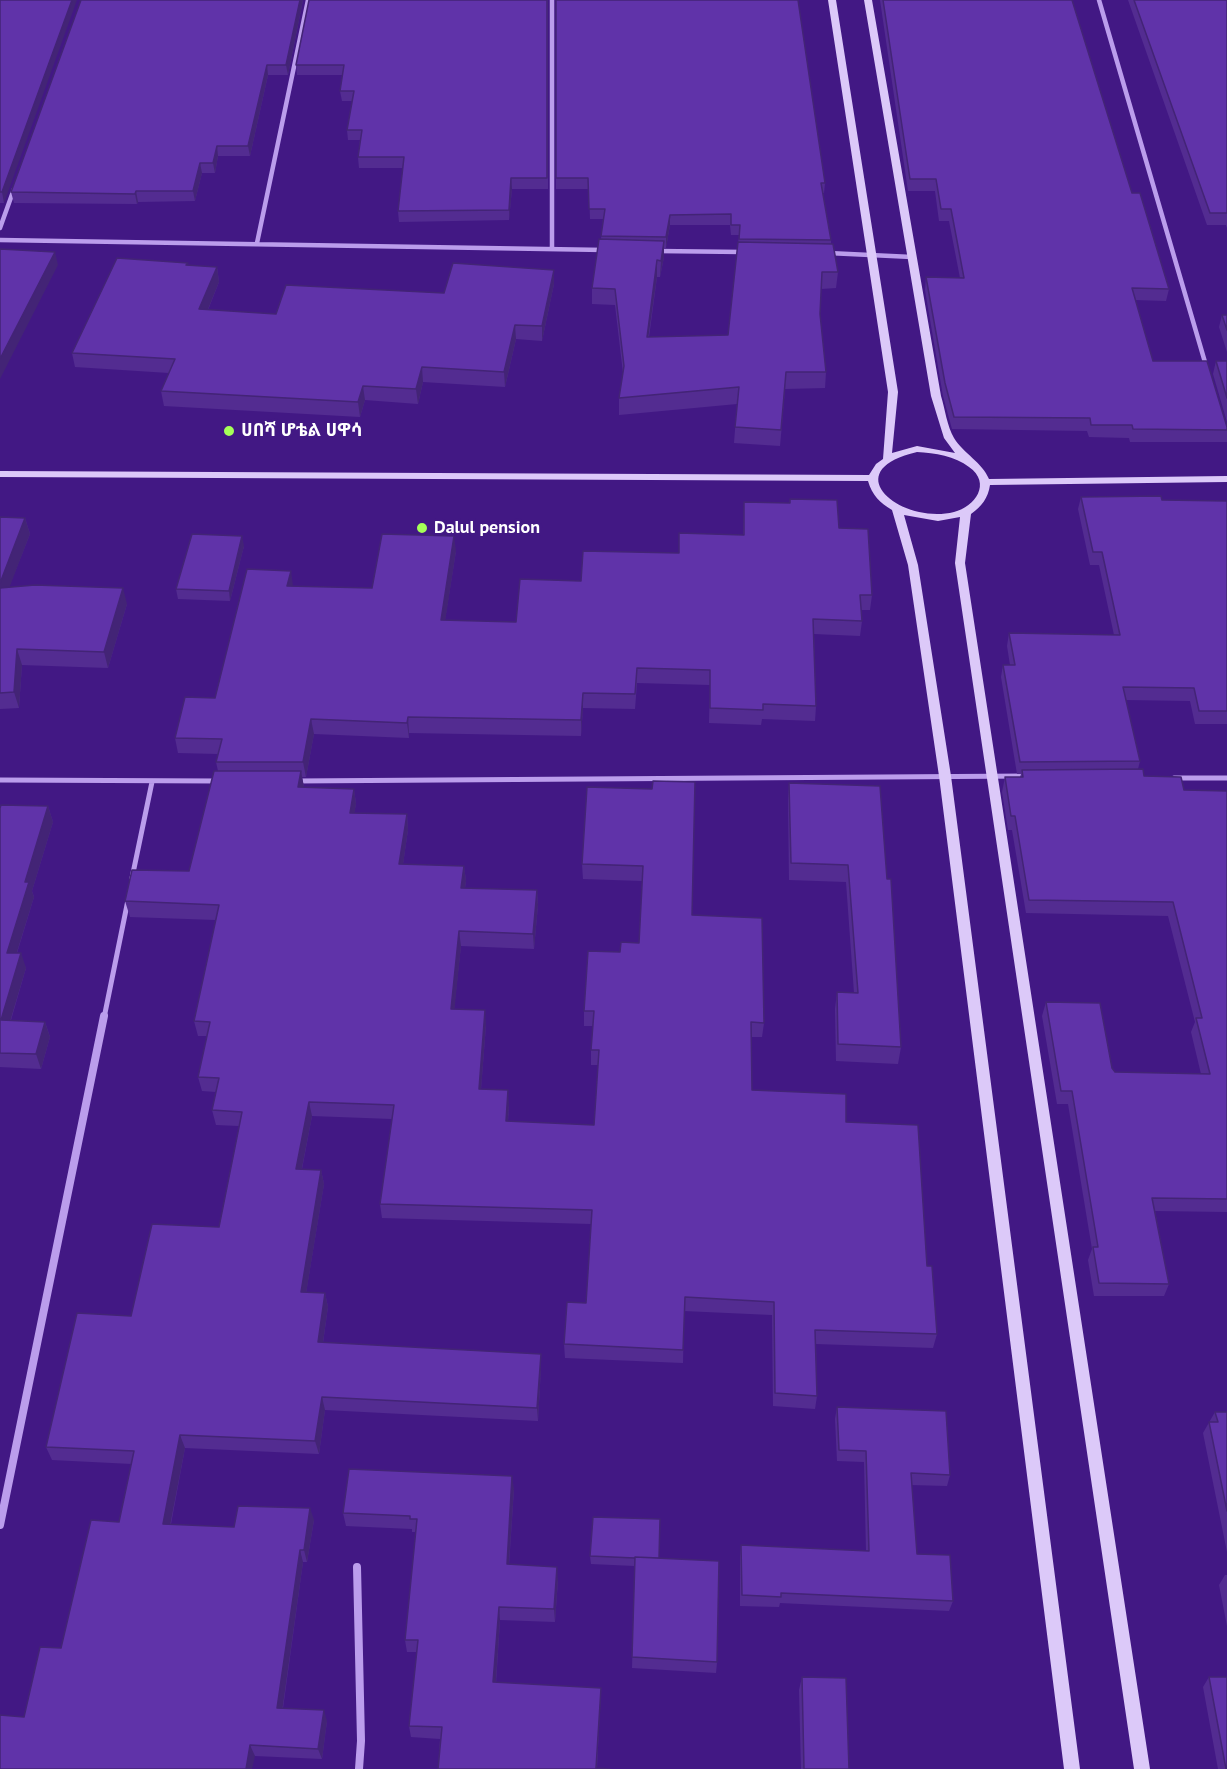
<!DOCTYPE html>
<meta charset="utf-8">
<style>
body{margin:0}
canvas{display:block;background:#421884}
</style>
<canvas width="1227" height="1769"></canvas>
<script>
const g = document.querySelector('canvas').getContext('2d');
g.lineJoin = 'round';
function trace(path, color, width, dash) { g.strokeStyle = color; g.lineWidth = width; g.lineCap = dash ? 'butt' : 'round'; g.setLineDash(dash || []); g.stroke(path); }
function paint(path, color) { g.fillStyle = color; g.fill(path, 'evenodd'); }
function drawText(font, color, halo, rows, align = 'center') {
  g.font = font + ' "PT Sans","Noto Sans Ethiopic",sans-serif'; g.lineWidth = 6; g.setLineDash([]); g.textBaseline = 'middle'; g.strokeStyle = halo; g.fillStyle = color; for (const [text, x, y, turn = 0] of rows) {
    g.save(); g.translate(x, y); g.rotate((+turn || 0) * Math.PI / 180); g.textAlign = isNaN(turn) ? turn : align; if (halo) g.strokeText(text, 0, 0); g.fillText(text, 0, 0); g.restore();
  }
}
trace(new Path2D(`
 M 552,0 L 552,249
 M 1099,0 L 1207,369
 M 0,228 L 14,189
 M 0,240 L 605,250
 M 257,243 L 308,0
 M 657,251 L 743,252
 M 828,253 L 912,257`), '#bb9dec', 4.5);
trace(new Path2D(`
 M 1174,778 L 1227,778
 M 0,780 L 218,781
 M 295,781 L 1028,776
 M 132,878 L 152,782
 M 104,1018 L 128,900`), '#bb9dec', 5);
trace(new Path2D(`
 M 0,1525 L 104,1016
 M 357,1567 L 361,1741 L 359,1769`), '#bb9dec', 8);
paint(new Path2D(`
 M 828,0 L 836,0 L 898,392 L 892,453 L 917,446 L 955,453 L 944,438 L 931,396 L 864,0 L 872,0 L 941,396 C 945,409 947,426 954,438 C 964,454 982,462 989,479 L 1227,476 L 1227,482 L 990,485 C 988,498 982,506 971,514 L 965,563 L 1150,1769 L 1134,1769 L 955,563 L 960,517 L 938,521 L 904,515 L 918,565 L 951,776 L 1080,1769 L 1064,1769 L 939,776 L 908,565 L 892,510 C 880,503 872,495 868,481 L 0,477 L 0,471 L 869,475 L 876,464 L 883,459 L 888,392 ZM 917,452 C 935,453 955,456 969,467 C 992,483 975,507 954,512 C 901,525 835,471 917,452 Z`), '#dcc9f9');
paint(new Path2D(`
 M 0,0 L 4,203 L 0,203 Z
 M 81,0 L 303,0 L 288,75 L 268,75 L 250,156 L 218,156 L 215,173 L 202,173 L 195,201 L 138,202 L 137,204 L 14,203 L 11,192 Z
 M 548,0 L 548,189 L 512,189 L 509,220 L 399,222 L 398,211 L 403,168 L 359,168 L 358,157 L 360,140 L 348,140 L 347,130 L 352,101 L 342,101 L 340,91 L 343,75 L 297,75 L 296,65 Z
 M 556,0 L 825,183 L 824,193 L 823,193 L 831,240 L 831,244 L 838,272 L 836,288 L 821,289 L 820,314 L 826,372 L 825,388 L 785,389 L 780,446 L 734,443 L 737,404 L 619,415 L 619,398 L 623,373 L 615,305 L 592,304 L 592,288 L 601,239 L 603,219 L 590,219 L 589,189 L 556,189 ZM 670,225 L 730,225 L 731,235 L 739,235 L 728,335 L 649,337 L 657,277 L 660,277 L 664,257 L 664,248 L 666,248 Z
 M 880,0 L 1072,0 L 1132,193 L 1169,289 L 1166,301 L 1135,300 L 1153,361 L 1227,430 L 1227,442 L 1130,442 L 1129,438 L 1089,437 L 1087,431 L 952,429 L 943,396 L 925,290 L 926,277 L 960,278 L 949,221 L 939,221 L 935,191 L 908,191 Z
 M 1128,0 L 1227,0 L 1227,228 L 1226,225 L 1207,225 Z
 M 188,266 L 217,267 L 219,282 L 208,310 L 276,314 L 444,293 L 554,270 L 554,284 L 542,341 L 516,339 L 505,387 L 423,382 L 418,404 L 365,400 L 360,417 L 164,406 L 161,391 L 169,373 L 75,367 L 72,353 Z
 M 1222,315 L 1227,315 L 1227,352 L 1219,327 Z
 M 1216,361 L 1227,361 L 1227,422 L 1213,374 Z
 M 1081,497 L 1162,500 L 1227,501 L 1227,724 L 1195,724 L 1190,701 L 1126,700 L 1140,761 L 1138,769 L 1144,776 L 1184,790 L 1227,791 L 1227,1212 L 1155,1211 L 1169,1284 L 1164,1296 L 1094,1296 L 1088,1260 L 1092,1249 L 1068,1104 L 1057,1104 L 1042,1016 L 1046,1002 L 1115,1072 L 1201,1074 L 1191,1032 L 1195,1022 L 1168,916 L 1026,913 L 1012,830 L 1008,830 L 1002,792 L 1005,777 L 1020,777 L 1021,774 L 1017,774 L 1001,677 L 1003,665 L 1010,665 L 1007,646 L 1009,633 L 1114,635 L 1099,565 L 1090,565 L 1078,509 Z
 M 790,499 L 839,528 L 872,595 L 870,610 L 861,610 L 862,621 L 860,636 L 814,634 L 816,706 L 815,721 L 762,719 L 761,725 L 709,723 L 710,685 L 637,683 L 635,709 L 583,708 L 581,736 L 409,733 L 409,738 L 314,734 L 306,777 L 302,777 L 304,787 L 354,789 L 356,804 L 354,813 L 407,814 L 408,830 L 403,864 L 464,866 L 466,881 L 465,888 L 537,890 L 538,905 L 534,949 L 461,946 L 454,1009 L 486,1025 L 481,1089 L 509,1105 L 508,1121 L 594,1125 L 598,1065 L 591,1065 L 591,1050 L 593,1026 L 584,1026 L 584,1011 L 620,952 L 639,943 L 642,881 L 583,879 L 582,864 L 587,787 L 692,915 L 764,1023 L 762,1037 L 751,1037 L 752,1090 L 846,1122 L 927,1266 L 937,1334 L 933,1348 L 816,1344 L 817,1396 L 815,1409 L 773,1406 L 772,1315 L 684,1311 L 683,1363 L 565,1358 L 564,1344 L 586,1303 L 591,1224 L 382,1218 L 380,1204 L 392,1119 L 312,1116 L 302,1169 L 321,1170 L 324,1184 L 306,1293 L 325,1293 L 328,1307 L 323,1343 L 541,1354 L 541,1368 L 538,1421 L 325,1410 L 319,1454 L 185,1448 L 171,1524 L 234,1527 L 314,1520 L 307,1562 L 303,1562 L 283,1708 L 327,1721 L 322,1759 L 255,1756 L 24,1717 L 61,1648 L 119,1522 L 132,1464 L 52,1460 L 46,1447 L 131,1316 L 219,1227 L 239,1126 L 216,1125 L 212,1110 L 216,1092 L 202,1091 L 198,1077 L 207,1036 L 198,1036 L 194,1021 L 216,920 L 130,917 L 125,901 L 189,871 L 218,771 L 216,762 L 218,754 L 178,753 L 175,738 L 215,698 L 293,586 L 372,588 L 456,551 L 445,620 L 516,622 L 581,581 L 743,535 L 744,502 L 789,503 Z
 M 0,517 L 25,518 L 30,534 L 9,587 L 127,604 L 108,668 L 22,665 L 19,708 L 0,709 Z
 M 244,546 L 230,601 L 178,599 L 176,589 Z
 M 789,783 L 887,879 L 901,1047 L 898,1064 L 836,1061 L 835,1009 L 837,992 L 854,993 L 846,882 L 789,880 L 788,800 Z
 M 48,806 L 53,822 L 32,891 L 34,897 L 17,953 L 26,968 L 11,1020 L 45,1022 L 50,1037 L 41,1069 L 0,1067 L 0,808 Z
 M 837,1407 L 950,1475 L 947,1486 L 911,1485 L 917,1554 L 953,1601 L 949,1611 L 780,1603 L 779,1607 L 740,1606 L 740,1556 L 741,1545 L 866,1551 L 864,1462 L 837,1461 L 835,1419 Z
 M 1215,1412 L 1227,1412 L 1227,1552 L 1203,1433 Z
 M 514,1489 L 509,1565 L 558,1580 L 555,1622 L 500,1620 L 496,1683 L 601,1688 L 597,1768 L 438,1769 L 440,1739 L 411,1737 L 409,1726 L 417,1652 L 407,1652 L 405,1640 L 416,1532 L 412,1532 L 412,1529 L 346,1526 L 343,1513 Z
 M 590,1556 L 659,1558 L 717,1662 L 716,1673 L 632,1668 L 635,1566 L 591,1564 Z
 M 1225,1575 L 1227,1575 L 1227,1626 L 1219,1585 Z
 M 802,1677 L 849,1769 L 801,1769 L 799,1690 Z
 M 1209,1677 L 1227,1769 L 1218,1769 L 1203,1687 Z`), '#532c91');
paint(new Path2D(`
 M 72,0 L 77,0 L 4,203 L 2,192 Z
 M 300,0 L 303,0 L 288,75 L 286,65 Z
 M 267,65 L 268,75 L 250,156 L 248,146 Z
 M 217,146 L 218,156 L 215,173 L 213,163 Z
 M 200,163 L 202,173 L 195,201 L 193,191 Z
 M 511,178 L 512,189 L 509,220 L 509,210 Z
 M 136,191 L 138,202 L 137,204 L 135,194 Z
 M 670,215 L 670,225 L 666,248 L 666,237 Z
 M 664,241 L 664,257 L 660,277 L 661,261 Z
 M 55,252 L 58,265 L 0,379 L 0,359 Z
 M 657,260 L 657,277 L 646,353 L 647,337 Z
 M 217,267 L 219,282 L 202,324 L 199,309 Z
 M 554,270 L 554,284 L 542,341 L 542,326 Z
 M 515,325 L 516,339 L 505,387 L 504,372 Z
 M 422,367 L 423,382 L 418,404 L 416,389 Z
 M 363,386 L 365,400 L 360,417 L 358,402 Z
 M 25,518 L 30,534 L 3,604 L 0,595 L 0,583 Z
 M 242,536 L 244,546 L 230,601 L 229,591 Z
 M 454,536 L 456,551 L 443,635 L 441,620 Z
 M 291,571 L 293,586 L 287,586 Z
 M 123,588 L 127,604 L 108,668 L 104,652 Z
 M 17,649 L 22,665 L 19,708 L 14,692 Z
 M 583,693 L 583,708 L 581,736 L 581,720 Z
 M 408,717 L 409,733 L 409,738 L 407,723 Z
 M 311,719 L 314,734 L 306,777 L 303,762 Z
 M 301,771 L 304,787 L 298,787 Z
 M 354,789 L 356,804 L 352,828 L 350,813 Z
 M 48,806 L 53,822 L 32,891 L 34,897 L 12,968 L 7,953 L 25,882 Z
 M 407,814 L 408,830 L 401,879 L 399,864 Z
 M 464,866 L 466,881 L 463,903 L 461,888 Z
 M 537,890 L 538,905 L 534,949 L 533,934 Z
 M 459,931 L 461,946 L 453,1024 L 451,1009 Z
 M 21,953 L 26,968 L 6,1035 L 1,1020 Z
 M 485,1010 L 486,1025 L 480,1103 L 479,1089 Z
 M 45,1022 L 50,1037 L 41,1069 L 36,1054 Z
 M 508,1090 L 509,1105 L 507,1136 L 506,1121 Z
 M 309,1102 L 312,1116 L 299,1183 L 296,1169 Z
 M 321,1170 L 324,1184 L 304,1306 L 301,1292 Z
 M 325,1293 L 328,1307 L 321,1356 L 318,1342 Z
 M 541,1354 L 541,1368 L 538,1421 L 537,1408 Z
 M 322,1397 L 325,1410 L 319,1454 L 315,1441 Z
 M 180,1435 L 185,1448 L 168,1536 L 163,1524 Z
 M 512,1476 L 514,1489 L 508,1577 L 507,1564 Z
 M 310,1508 L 314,1520 L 307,1562 L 304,1550 Z
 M 300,1550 L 303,1562 L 281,1719 L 277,1708 Z
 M 557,1567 L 558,1580 L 555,1622 L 554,1609 Z
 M 499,1607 L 500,1620 L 495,1694 L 493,1682 Z
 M 601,1688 L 601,1700 L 596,1769 Z
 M 324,1710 L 327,1721 L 322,1759 L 318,1749 Z
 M 250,1745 L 255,1756 L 252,1769 L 246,1769 Z`), '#432476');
const building = new Path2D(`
 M 0,0 L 72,0 L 2,192 L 0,192 Z
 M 81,0 L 300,0 L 286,65 L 267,65 L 248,146 L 217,146 L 213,163 L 200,163 L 193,191 L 136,191 L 135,194 L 11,192 Z
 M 309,0 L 547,0 L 547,178 L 511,178 L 509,210 L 398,211 L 404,157 L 358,157 L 362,130 L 347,130 L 354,91 L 340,91 L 344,65 L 296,65 Z
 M 556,0 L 798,0 L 825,183 L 821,183 L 831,240 L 739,239 L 740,225 L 731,225 L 731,214 L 670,215 L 666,237 L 601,236 L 605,209 L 589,209 L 588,178 L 556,178 Z
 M 883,0 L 1072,0 L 1132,193 L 1140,193 L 1169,289 L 1132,288 L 1153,361 L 1207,361 L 1227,427 L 1227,430 L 1133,429 L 1132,425 L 1091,425 L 1090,418 L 954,417 L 945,383 L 926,277 L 964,278 L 951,209 L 941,209 L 936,179 L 910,179 Z
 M 1134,0 L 1227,0 L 1227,213 L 1210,213 Z
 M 599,239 L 664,241 L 661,261 L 657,260 L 647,337 L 728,335 L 738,242 L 833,244 L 838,272 L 822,272 L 820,314 L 826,372 L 786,372 L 781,430 L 735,427 L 739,387 L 619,398 L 624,366 L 615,289 L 592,288 Z
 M 0,249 L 55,252 L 0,359 Z
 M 117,258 L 188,263 L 186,265 L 217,267 L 199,309 L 276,314 L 286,285 L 444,293 L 453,263 L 554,270 L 542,326 L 515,325 L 504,372 L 422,367 L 416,389 L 363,386 L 358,402 L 161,391 L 175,359 L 72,353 Z
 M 1222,315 L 1227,315 L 1227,330 Z
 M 1216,361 L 1227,361 L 1227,398 Z
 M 1161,496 L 1162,500 L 1227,501 L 1227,711 L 1199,711 L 1194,688 L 1123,687 L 1140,761 L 1020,762 L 1003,665 L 1015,665 L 1009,633 L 1120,635 L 1102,552 L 1093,552 L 1081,497 Z
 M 790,499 L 837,500 L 839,528 L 868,529 L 872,595 L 860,595 L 862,621 L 813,619 L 816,706 L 763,704 L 763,710 L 710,708 L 710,670 L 637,668 L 635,694 L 583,693 L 581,720 L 408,717 L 407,723 L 311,719 L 303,762 L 216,762 L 222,739 L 175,738 L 185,697 L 215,698 L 247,569 L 291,571 L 287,586 L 372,588 L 382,534 L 454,536 L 441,620 L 516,622 L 520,579 L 581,581 L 583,551 L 679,553 L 679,533 L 744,535 L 744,502 L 790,503 Z
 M 0,517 L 25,518 L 0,583 Z
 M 192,534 L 242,536 L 229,591 L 176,589 Z
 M 35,585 L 123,588 L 104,652 L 17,649 L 14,692 L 0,693 L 0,588 Z
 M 1143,769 L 1144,776 L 1181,777 L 1184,790 L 1227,791 L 1227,1199 L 1152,1198 L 1169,1284 L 1099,1283 L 1093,1247 L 1098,1247 L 1072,1091 L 1061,1091 L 1046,1002 L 1100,1003 L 1112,1068 L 1115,1072 L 1210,1074 L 1196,1018 L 1202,1018 L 1173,902 L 1029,900 L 1015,816 L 1011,816 L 1005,777 L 1023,777 L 1022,770 Z
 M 214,771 L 301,771 L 298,787 L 354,789 L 350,813 L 407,814 L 399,864 L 464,866 L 461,888 L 537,890 L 533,934 L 459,931 L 451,1009 L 485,1010 L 479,1089 L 508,1090 L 506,1121 L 594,1125 L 599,1050 L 591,1050 L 594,1011 L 584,1011 L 588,951 L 620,952 L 621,942 L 639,943 L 643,866 L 582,864 L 587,787 L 652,789 L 653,781 L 695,782 L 692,915 L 762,918 L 764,1023 L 751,1022 L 752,1090 L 846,1094 L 846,1122 L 918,1125 L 927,1266 L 932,1266 L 937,1334 L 815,1330 L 817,1396 L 775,1393 L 774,1302 L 685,1297 L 683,1350 L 564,1344 L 567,1302 L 586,1303 L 592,1210 L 380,1204 L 394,1105 L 309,1102 L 296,1169 L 321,1170 L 301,1292 L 325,1293 L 318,1342 L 541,1354 L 537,1408 L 322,1397 L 315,1441 L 180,1435 L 163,1524 L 234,1527 L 238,1506 L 310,1508 L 304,1550 L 300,1550 L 277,1708 L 324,1710 L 318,1749 L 250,1745 L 246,1769 L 0,1769 L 0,1715 L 24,1717 L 40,1647 L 61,1648 L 91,1520 L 119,1522 L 134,1451 L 46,1447 L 77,1313 L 131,1316 L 152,1224 L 219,1227 L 242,1112 L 212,1110 L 219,1078 L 198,1077 L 210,1022 L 194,1021 L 219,905 L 125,901 L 132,870 L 189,871 Z
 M 789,783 L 880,786 L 887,879 L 891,879 L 901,1047 L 838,1044 L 837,992 L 858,993 L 848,865 L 791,863 Z
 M 1,805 L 48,806 L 25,882 L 29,882 L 7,953 L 21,953 L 1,1020 L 45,1022 L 36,1054 L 0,1053 L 0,808 Z
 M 837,1407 L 946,1411 L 950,1475 L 911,1473 L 917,1554 L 950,1555 L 953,1601 L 781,1593 L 781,1597 L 742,1595 L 741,1545 L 869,1551 L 866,1451 L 839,1450 Z
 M 1215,1412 L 1227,1412 L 1227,1511 L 1209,1422 L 1218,1422 Z
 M 349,1469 L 512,1476 L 507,1564 L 557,1567 L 554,1609 L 499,1607 L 493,1682 L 601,1688 L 596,1768 L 610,1769 L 438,1769 L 442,1727 L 409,1726 L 418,1640 L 405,1640 L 417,1519 L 410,1519 L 410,1516 L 343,1513 Z
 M 593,1517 L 660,1519 L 659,1558 L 635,1557 L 635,1558 L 590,1556 Z
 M 635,1557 L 719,1561 L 717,1662 L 632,1657 Z
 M 802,1677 L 846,1678 L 849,1769 L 804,1769 Z
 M 1209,1677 L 1227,1677 L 1227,1769 L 1226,1769 Z`);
paint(building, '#6033a9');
trace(building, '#432476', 1.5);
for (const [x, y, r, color] of [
 [229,431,6,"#a5ff58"],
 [422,528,6,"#a5ff58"]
]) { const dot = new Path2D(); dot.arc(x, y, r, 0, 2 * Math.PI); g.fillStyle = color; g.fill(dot); trace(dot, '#421884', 2); }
drawText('bold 18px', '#fff', '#421884', [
 ["ሀበሻ ሆቴል ሀዋሳ",241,431],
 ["Dalul pension",434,528]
], 'left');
</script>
